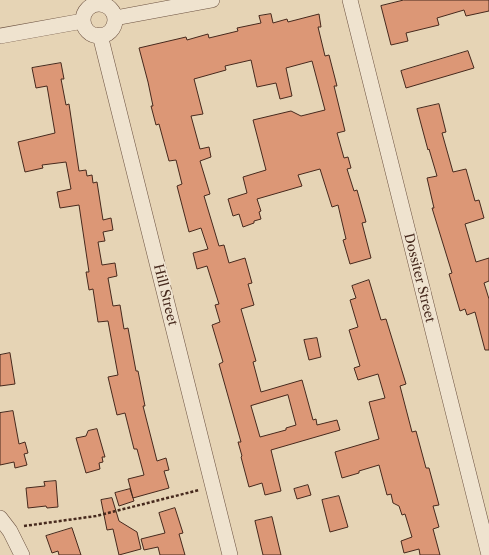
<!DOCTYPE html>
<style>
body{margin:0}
canvas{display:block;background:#e6d4b5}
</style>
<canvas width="489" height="555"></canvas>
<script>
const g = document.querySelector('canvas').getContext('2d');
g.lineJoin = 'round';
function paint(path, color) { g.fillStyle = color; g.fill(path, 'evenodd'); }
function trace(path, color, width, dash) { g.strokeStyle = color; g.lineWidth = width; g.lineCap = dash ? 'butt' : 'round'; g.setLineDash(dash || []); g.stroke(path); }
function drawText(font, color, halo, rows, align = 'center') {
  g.font = font + ' "Libre Caslon Text",serif'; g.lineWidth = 4; g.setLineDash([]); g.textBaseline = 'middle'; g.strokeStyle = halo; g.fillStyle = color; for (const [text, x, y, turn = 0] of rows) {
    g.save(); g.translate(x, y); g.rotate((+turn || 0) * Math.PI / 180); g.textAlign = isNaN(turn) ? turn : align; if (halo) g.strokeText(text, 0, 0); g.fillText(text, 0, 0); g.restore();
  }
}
const building = new Path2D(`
 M 404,0 L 489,0 L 489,11 L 466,16 L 464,10 L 437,18 L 439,25 L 406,33 L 408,41 L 391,45 L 381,6 Z
 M 271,14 L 273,23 L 287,19 L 288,22 L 319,14 L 321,27 L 318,27 L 325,56 L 329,55 L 337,86 L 334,86 L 345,131 L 337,133 L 344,158 L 348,157 L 351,168 L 347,169 L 354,191 L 357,190 L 366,222 L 362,223 L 371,258 L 350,264 L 343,240 L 346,239 L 338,205 L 332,207 L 320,169 L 298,175 L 302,186 L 257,199 L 261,211 L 259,212 L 261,219 L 254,221 L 254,223 L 243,227 L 239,214 L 233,216 L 228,199 L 247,193 L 243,177 L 266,170 L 253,120 L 291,111 L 301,116 L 325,110 L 312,61 L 286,68 L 292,96 L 280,99 L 276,83 L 257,87 L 251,60 L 225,66 L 226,70 L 194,79 L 203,114 L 191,116 L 200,149 L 209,147 L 211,157 L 200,161 L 210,194 L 204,196 L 219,246 L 224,245 L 229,263 L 245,258 L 252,283 L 248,284 L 254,305 L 241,309 L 256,361 L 253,362 L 261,392 L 302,380 L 313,420 L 316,419 L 317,425 L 337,420 L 340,430 L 271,450 L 281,491 L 265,495 L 262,483 L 249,487 L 241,457 L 242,456 L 238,442 L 241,442 L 219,364 L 223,362 L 212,325 L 220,322 L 215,305 L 219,304 L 207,266 L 197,269 L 193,253 L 208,249 L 201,228 L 189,232 L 177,186 L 182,184 L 176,160 L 169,161 L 159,124 L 156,125 L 151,106 L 153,106 L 148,82 L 139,48 L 186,37 L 187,40 L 208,34 L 209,38 L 238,31 L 237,28 L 261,23 L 259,16 ZM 288,395 L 296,425 L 286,428 L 286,430 L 260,437 L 251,406 Z
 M 468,51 L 474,68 L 406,88 L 401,71 Z
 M 61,63 L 64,79 L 61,79 L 66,105 L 69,104 L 79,171 L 86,170 L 87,176 L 92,175 L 93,183 L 97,182 L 103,220 L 111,218 L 113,230 L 103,232 L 105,241 L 98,242 L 102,265 L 115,263 L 117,276 L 108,278 L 113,306 L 120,305 L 124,329 L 128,328 L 136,371 L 138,371 L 145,406 L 143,406 L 157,461 L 166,458 L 169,470 L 164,471 L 169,488 L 133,498 L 128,479 L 144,475 L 137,449 L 134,449 L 125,413 L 117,415 L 108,377 L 118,375 L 108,321 L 98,322 L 93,289 L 89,290 L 86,272 L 89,272 L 79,205 L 60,208 L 57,192 L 71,189 L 66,162 L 42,165 L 43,168 L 25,172 L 18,142 L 55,133 L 47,86 L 36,88 L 32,68 Z
 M 439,104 L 446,132 L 442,133 L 453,172 L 466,169 L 475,201 L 479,200 L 484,218 L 465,224 L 476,262 L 489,258 L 489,281 L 484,283 L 489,299 L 489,350 L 485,350 L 475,312 L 467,315 L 465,309 L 460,311 L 449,274 L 452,273 L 432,208 L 434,208 L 427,178 L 437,176 L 429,149 L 428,150 L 417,109 Z
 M 369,280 L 381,320 L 386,319 L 406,384 L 400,386 L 412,432 L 416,431 L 426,468 L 429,468 L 439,505 L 433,506 L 439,527 L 433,529 L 440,555 L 420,555 L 419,549 L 404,553 L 401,541 L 412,537 L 405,514 L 402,515 L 399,506 L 393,503 L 391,494 L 387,495 L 379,465 L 359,471 L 359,473 L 342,478 L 335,452 L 379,439 L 369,402 L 385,398 L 378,374 L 358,380 L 354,368 L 360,366 L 349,330 L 358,327 L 350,300 L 356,298 L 352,286 Z
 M 317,338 L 321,357 L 309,360 L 304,340 Z
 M 10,353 L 15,384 L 0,386 L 0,355 Z
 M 13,411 L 19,444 L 25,442 L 28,453 L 24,454 L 27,465 L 15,468 L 14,462 L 0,465 L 0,413 Z
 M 97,429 L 105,457 L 102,457 L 103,462 L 99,463 L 100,469 L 86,473 L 76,438 L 86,436 L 88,431 Z
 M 56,481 L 58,507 L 47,508 L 46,506 L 28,508 L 26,488 L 45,486 L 44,482 Z
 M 308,485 L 311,495 L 297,499 L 294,489 Z
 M 130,489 L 134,501 L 119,506 L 115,493 Z
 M 339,496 L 348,527 L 330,532 L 322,500 Z
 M 112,498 L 119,521 L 137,532 L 141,549 L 119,555 L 113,529 L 107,530 L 101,500 Z
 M 175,508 L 183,533 L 179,534 L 185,555 L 160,555 L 158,547 L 144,550 L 141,539 L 165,533 L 159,513 Z
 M 272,517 L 281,555 L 263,555 L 255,521 Z
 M 72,528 L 81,555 L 59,555 L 58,551 L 52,553 L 46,536 Z`);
paint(building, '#dc9776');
trace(building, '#46291d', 1);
const minor = new Path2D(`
 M 350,0 L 489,555
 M83 20a16 16 0 1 1 32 0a16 16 0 1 1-32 0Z
 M 115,18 L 212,0
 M 100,35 L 230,555
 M 0,36 L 83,21
 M 0,518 L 10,531 L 22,555`);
trace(minor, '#6e5443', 16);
trace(new Path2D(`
 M 24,526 L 96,516 L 199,490`), '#46291d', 2.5, [3, 2]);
trace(minor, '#efe3cf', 15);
drawText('13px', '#46291d', '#efe3cf', [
 ["Dossiter Street",419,278,76],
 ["Hill Street",165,295,76]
]);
</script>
